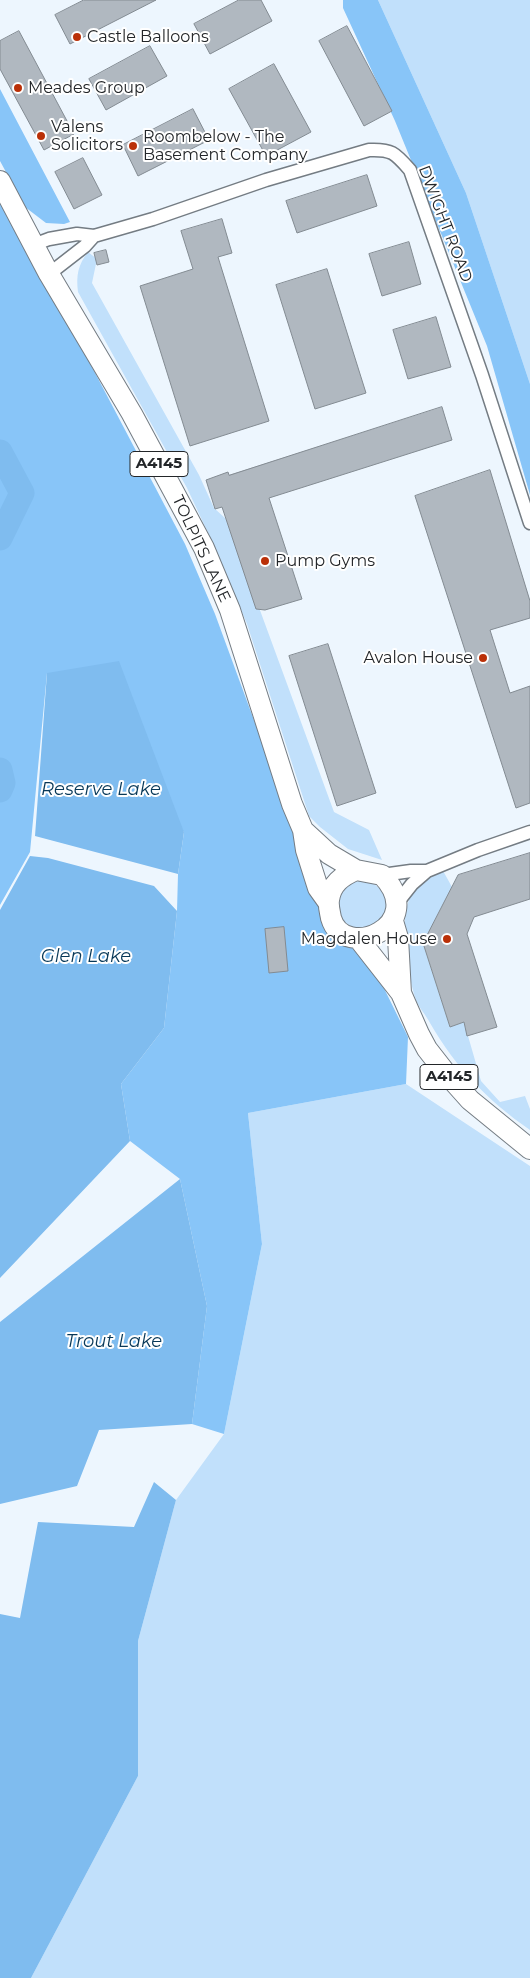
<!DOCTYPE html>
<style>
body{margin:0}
canvas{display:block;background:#edf6fe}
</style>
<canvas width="530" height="1978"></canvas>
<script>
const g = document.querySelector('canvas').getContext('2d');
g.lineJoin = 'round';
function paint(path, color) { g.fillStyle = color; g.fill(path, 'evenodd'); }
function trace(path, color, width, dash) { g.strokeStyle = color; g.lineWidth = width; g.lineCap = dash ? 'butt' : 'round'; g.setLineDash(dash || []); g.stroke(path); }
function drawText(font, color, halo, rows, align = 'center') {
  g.font = font + ' Montserrat,sans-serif'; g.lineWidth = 4; g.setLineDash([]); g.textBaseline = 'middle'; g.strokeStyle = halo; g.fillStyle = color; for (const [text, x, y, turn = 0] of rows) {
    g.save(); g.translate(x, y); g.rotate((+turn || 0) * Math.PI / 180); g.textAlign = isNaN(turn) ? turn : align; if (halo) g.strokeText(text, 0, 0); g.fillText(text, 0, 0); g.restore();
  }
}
paint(new Path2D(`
 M 378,0 L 530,0 L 530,384 L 466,193 Z
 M 88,252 L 97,259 L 92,283 L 199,475 L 214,508 L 225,518 L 228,523 L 334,812 L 369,830 L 382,860 L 348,849 L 320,827 L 309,816 L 247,624 L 209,535 L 187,488 L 78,292 C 76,275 78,265 88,252 Z
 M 442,869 L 452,887 L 423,943 L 450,1027 L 464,1022 L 481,1081 L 500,1102 L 525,1096 L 530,1109 L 530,1130 C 487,1100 456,1068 430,1023 C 426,1015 419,1008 416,1000 C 410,983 408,965 406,948 C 403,927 404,894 422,880 C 428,875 436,873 442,869 Z
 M338 905a24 24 0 1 1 48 0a24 24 0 1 1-48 0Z
 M 406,1084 L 530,1166 L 530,1978 L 31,1978 L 138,1776 L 138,1641 L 176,1500 L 224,1434 L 262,1244 L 248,1113 Z`), '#c1e0fb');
paint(new Path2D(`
 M 343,0 L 378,0 L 466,193 L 530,384 L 530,495 L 487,346 L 395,121 L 343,8 Z
 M 0,89 L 70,222 L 64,224 L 46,223 L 25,207 L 0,161 Z
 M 0,192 L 185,544 L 215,614 L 317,892 L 376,972 L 408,1037 L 406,1084 L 248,1113 L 262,1244 L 224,1434 L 192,1424 L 207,1306 L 180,1179 L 130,1141 L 121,1084 L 164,1028 L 177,911 L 178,874 L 184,832 L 47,673 L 30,852 L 0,905 Z`), '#88c5f8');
paint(new Path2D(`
 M 119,661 L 184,832 L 178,874 L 35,836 L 47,673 Z
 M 30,856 L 48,858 L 154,886 L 177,911 L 164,1028 L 121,1084 L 130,1141 L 0,1278 L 0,910 Z
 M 180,1179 L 207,1306 L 192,1424 L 99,1430 L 77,1486 L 0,1504 L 0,1322 Z
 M 154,1482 L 176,1500 L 138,1641 L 138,1776 L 31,1978 L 0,1978 L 0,1614 L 20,1618 L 38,1522 L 134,1527 Z`), '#7fbcef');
trace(new Path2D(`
 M 0,452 L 22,493 L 0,538
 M 0,770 L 3,783 L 0,790`), '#7fbcef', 25);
const building = new Path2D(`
 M 84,0 L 156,0 L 70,44 L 55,15 Z
 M 239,0 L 261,0 L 272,21 L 210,54 L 194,24 Z
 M 347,26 L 392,111 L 364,126 L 319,41 Z
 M 19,31 L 74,134 L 44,150 L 0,69 L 0,41 Z
 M 150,46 L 167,76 L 106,110 L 89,79 Z
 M 274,64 L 311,132 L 266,156 L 229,89 Z
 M 193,109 L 209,140 L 138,176 L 123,145 Z
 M 83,158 L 102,195 L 74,209 L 55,172 Z
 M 367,175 L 377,206 L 297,233 L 286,201 Z
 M 222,219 L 232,253 L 218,257 L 269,421 L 190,446 L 140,286 L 193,269 L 181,231 Z
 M 409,242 L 421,284 L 382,296 L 369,254 Z
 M 106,250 L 109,262 L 97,265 L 94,253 Z
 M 327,269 L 366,393 L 315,409 L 276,285 Z
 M 436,317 L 451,367 L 408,379 L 393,330 Z
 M 442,407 L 452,440 L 269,498 L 302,599 L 265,610 L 256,609 L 222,507 L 215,509 L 206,480 L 228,472 L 229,475 Z
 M 490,470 L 530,601 L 530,618 L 490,630 L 510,693 L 530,686 L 530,803 L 516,808 L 415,496 Z
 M 328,644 L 376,793 L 337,806 L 289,656 Z
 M 530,853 L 530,899 L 474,917 L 467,934 L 497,1027 L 467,1036 L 464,1022 L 450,1027 L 423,943 L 458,875 Z
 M 284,927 L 288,971 L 269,973 L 265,929 Z`);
paint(building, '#b0b8c0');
trace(building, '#838b92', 1);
const street = new Path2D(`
 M 33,245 L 49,239 L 77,234 L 94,236 L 153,219 L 266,180 L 369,150 C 392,149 395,153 410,170 L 482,375 L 530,523
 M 49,274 L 85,246 L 94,236
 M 382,875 L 411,871 L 427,871
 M 397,903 L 412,884 L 427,871 L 478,850 L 530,832`);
const primary = new Path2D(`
 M 0,181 L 49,274 L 132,414 L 204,548 L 230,610 L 292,804 L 303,830 L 306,850 L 318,888 L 328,902
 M 303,830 L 329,854 L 356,870 L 382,875 C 430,925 344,963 331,918 C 330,912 328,906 329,900 C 331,884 342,876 356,870
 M 393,921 L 398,938 L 401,993
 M 358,938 L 401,993 L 419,1034 L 427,1049 L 445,1072 L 470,1100 L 530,1149`);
trace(street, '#747c83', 15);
trace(primary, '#747c83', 22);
trace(street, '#fff', 12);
trace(primary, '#fff', 20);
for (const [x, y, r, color] of [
 [77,37,5,"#ba3008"],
 [18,88,5,"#ba3008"],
 [41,136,5,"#ba3008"],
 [133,146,5,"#ba3008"],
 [265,561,5,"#ba3008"],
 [483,658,5,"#ba3008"],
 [447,939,5,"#ba3008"]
]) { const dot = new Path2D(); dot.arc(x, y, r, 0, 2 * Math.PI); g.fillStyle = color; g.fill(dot); trace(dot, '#fff', 2); }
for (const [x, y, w] of [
 [159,464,58],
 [449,1077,58]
]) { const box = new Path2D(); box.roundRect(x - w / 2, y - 12.5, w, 25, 4); g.fillStyle = '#fff'; g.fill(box); trace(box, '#232629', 1); }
drawText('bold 15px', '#232629', null, [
 ["A4145",159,464],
 ["A4145",449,1077]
]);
drawText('16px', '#232629', '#fff', [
 ["Castle Balloons",87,37],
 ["Meades Group",28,88],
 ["Valens",51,127],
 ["Solicitors",51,145],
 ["Roombelow - The",143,137],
 ["Basement Company",143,155],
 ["Pump Gyms",275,561],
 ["Avalon House",473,658,"right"],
 ["Magdalen House",437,939,"right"]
], 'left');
drawText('16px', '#232629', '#fff', [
 ["DWIGHT ROAD",445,224,69],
 ["TOLPITS LANE",201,549,65]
]);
drawText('italic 18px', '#073858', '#fff', [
 ["Reserve Lake",101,790],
 ["Glen Lake",86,957],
 ["Trout Lake",114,1342]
]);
</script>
